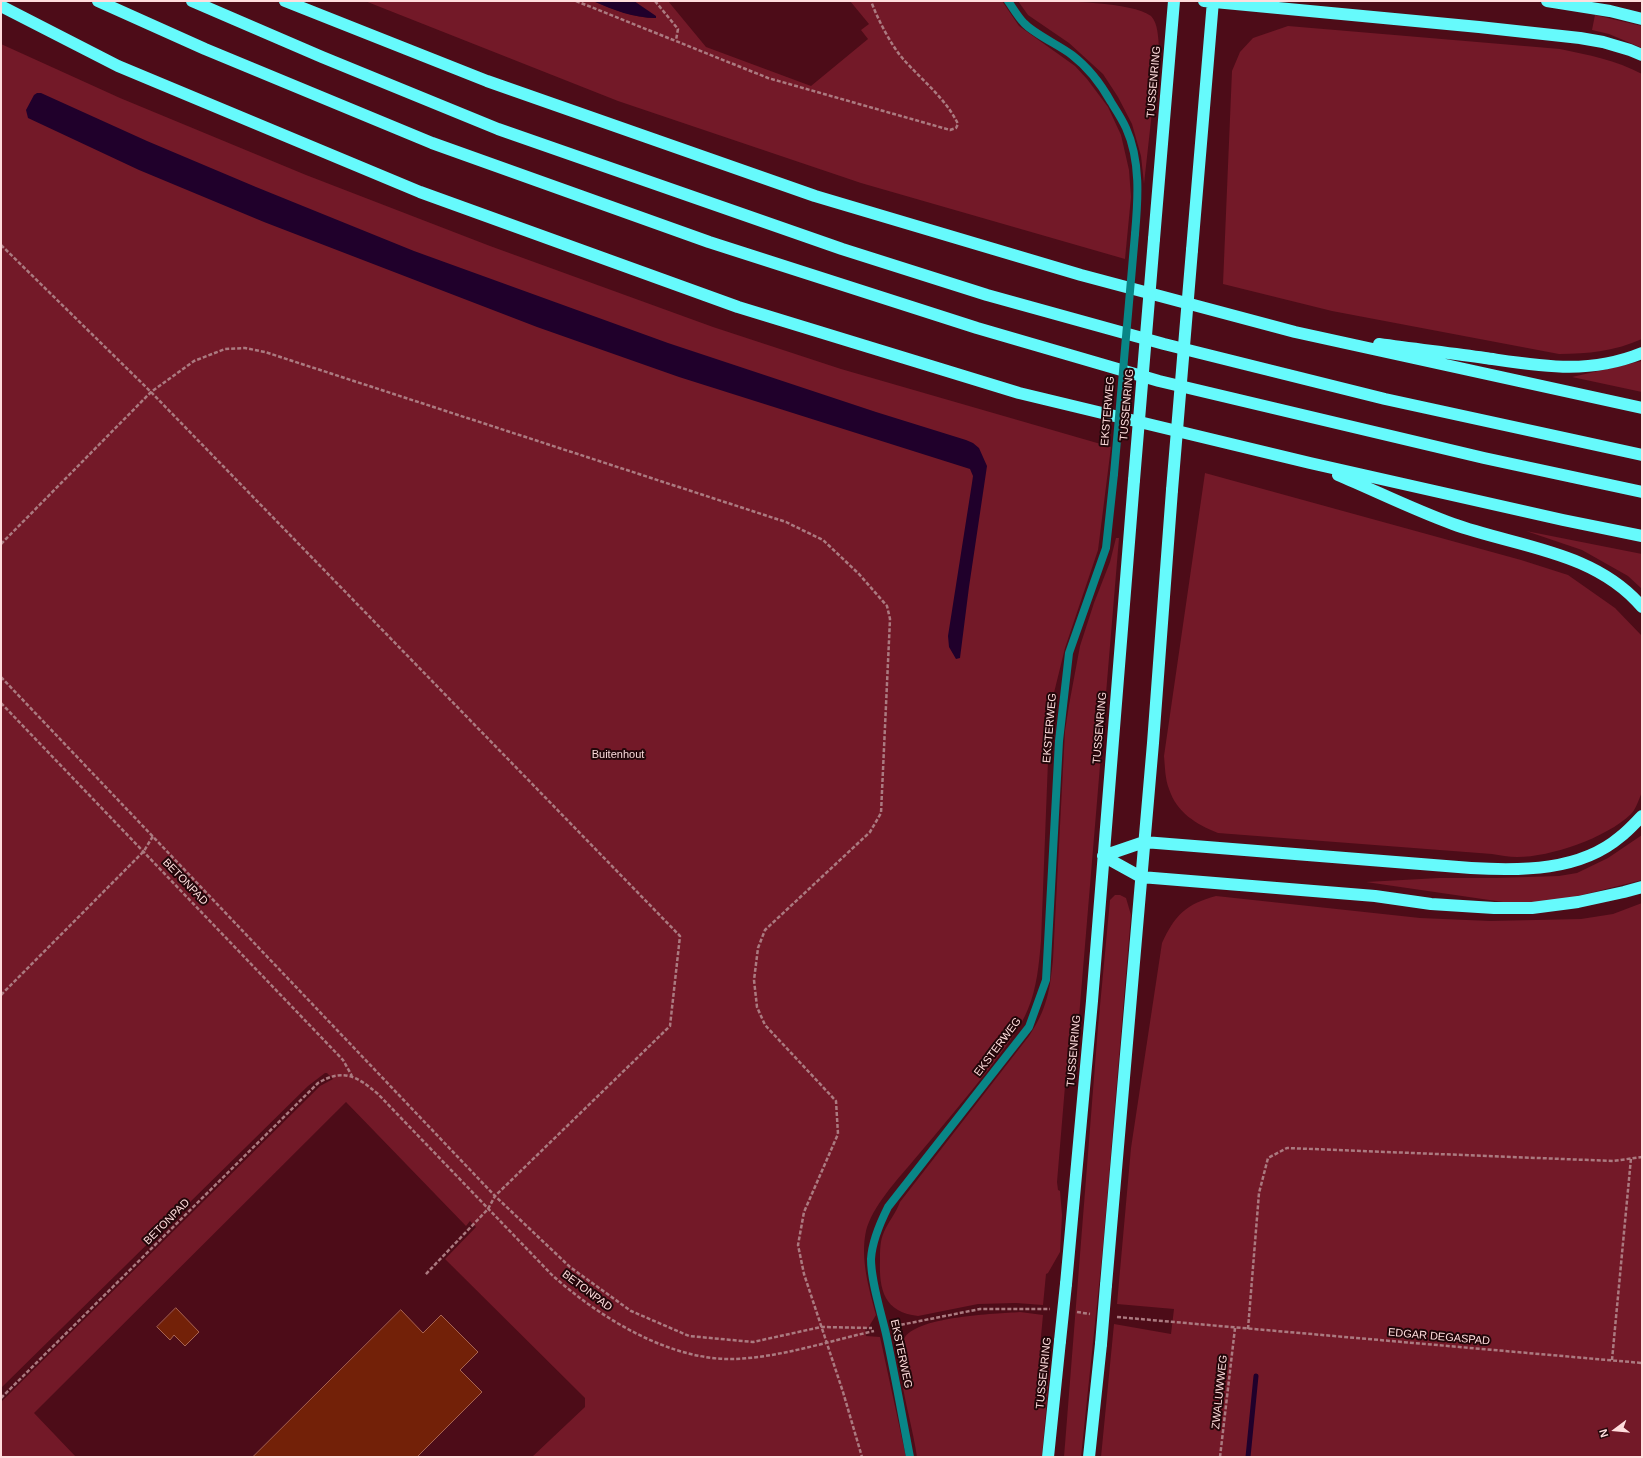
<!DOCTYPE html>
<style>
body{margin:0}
#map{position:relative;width:1643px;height:1458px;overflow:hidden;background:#4d0c18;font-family:Arial,sans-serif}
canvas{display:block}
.frame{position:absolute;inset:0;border:2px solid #fdd;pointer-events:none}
.north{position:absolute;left:1595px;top:1410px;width:40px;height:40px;-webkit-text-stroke:3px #23070a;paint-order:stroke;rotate:254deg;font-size:11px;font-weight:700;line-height:16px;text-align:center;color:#fdd}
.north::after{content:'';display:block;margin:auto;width:14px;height:18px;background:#fdd;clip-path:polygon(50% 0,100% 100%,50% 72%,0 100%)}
</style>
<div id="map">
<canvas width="1643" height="1458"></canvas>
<div class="frame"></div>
<div class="north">N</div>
</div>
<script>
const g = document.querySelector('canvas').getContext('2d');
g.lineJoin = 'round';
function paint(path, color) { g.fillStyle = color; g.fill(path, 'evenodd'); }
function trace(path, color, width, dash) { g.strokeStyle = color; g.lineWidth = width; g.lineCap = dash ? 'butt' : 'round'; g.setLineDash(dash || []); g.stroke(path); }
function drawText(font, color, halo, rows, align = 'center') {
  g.font = font + ' Arial,sans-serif'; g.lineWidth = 4; g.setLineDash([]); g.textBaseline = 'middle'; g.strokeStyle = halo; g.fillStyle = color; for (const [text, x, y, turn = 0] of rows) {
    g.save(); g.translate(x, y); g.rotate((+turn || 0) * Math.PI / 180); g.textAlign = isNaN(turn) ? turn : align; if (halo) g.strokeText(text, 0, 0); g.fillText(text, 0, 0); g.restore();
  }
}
paint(new Path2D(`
 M 365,1 L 593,1 C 613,9 633,18 655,18 L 634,1 L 668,1 L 706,47 L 811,86 L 868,39 L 861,30 L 869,24 L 850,1 L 1002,1 L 1019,26 L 1075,66 L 1087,79 L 1108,107 L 1121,135 L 1129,170 L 1131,197 L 1125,259 L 861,183 L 618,101 Z
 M 1018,1 C 1048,1 1129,0 1151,16 C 1158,23 1158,37 1159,48 L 1144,184 L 1141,156 L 1132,124 L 1118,97 L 1103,74 L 1069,43 L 1028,15 Z
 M 1595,15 L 1642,26 L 1642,48 L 1609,34 L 1592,30 Z
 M 1288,26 L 1560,49 C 1588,55 1616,60 1642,74 L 1642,339 C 1615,351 1588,354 1559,354 L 1332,311 L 1223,284 L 1232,71 L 1240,52 L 1253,38 Z
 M 1,44 L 120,98 L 306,175 L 490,246 L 713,327 L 841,369 L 1111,447 L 1098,550 L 1065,648 L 1050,709 L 1041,941 C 1039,963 1037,988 1028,1009 C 1020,1029 1005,1047 992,1065 C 966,1098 940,1129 913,1161 C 897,1180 872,1207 866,1231 C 860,1259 869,1288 876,1315 L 868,1328 L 865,1329 L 866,1336 L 880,1337 L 906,1457 L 532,1457 L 585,1407 L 585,1398 L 445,1259 L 476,1227 L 470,1221 L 466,1226 L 346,1102 L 34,1413 L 76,1457 L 1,1457 L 1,1402 L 313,1093 L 320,1086 L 333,1079 L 327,1073 L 325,1073 L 308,1086 L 1,1388 Z
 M 1642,361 L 1642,392 L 1572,377 Z
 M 1205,473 L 1521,560 L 1568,575 L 1615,608 L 1642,636 L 1642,792 C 1639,799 1636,809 1631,814 C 1606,838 1551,857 1517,857 C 1509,857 1500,855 1492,854 L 1218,833 C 1196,824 1177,813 1169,789 C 1165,779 1165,766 1164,756 Z
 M 1526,531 L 1642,554 L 1642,589 L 1628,576 L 1582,550 Z
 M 1116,538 L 1119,538 L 1077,1041 L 1067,1086 L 1065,1086 L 1057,1182 L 1058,1190 L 1060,1191 L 1062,1215 L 1060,1252 L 1048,1273 L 1046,1274 L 1043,1305 L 1016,1303 L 978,1304 L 918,1316 C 884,1312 879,1290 880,1260 C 880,1251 880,1240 884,1232 C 888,1222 896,1213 900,1202 L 1029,1036 C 1047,1009 1050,990 1053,959 L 1065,731 L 1069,705 L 1080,646 L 1094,603 L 1110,562 Z
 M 1642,835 L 1642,880 L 1554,902 L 1510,903 L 1366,882 L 1439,878 L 1496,878 L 1559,876 L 1577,873 L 1608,858 Z
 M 1115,895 L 1120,895 L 1126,898 L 1131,915 L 1103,1247 L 1081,1457 L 1064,1457 L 1098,1027 L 1110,900 Z
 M 1216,896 L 1420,918 L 1490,921 L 1581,919 L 1613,914 L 1642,903 L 1642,1457 L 1101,1457 L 1114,1324 L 1171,1334 L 1174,1309 L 1117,1304 L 1131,1148 L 1162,943 C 1175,915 1186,904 1216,896 Z
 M 1020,1312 L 1043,1315 L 1040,1347 L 1043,1347 L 1050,1365 L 1042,1457 L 917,1457 C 913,1430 905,1403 901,1376 C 901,1370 899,1363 899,1358 C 899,1351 901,1343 905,1337 C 921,1316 994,1314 1020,1312 Z`), '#731928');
paint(new Path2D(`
 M 593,1 L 634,1 L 656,16 L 656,18 C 634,18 613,10 593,1 Z
 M 37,93 L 41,93 L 147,141 L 256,187 L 414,251 L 668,343 L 876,412 L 966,440 L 973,443 L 979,448 L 987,466 L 969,587 L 960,658 L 956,659 L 949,647 L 948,636 L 972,483 L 973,476 L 970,469 L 679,377 L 537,327 L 264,222 L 139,170 L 28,118 L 26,110 L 34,95 Z`), '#20002b');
trace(new Path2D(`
 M 1248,1457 L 1256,1376`), '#20002b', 5);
const building = new Path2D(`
 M 176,1308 L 199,1332 L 185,1346 L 174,1335 L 170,1340 L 157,1327 Z
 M 401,1310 L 423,1333 L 441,1315 L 478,1352 L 460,1370 L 482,1392 L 417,1457 L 253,1457 Z`);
paint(building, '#732108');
trace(building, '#a96350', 1);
trace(new Path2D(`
 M 576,1 L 768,78 L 950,130 L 956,128 L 958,124 C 946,99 923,81 904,60 C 892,47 877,18 871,1
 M 655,1 L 678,29 L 676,40
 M 1,245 L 151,392 L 680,936 L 670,1026 L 495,1196 L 488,1209 L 425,1275
 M 1,544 L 151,392 L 194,361 L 225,349 L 245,348 L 265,352 L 786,522 L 823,540 L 859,574 L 887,606 L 890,619 L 881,813 L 870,832 L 765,930 L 758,948 L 754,980 L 757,1007 L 765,1025 L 836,1101 L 838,1134 L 804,1212 L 798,1245 L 804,1274 L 843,1392 L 862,1457
 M 1,677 L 495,1196 L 570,1267 L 631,1311 L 689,1336 L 753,1342 L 821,1327 L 872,1328
 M 1,703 L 343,1060 L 352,1076
 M 1,995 L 144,851 L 153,836
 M 1077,1312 L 1090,1314
 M 1117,1317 L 1642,1363
 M 895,1326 L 980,1309 L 1050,1309
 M 1248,1329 L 1259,1193 L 1268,1158 L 1287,1148 L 1613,1161 L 1642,1157
 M 1612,1360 L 1631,1158
 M 1,1398 L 318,1083 C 343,1068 357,1076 378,1094 L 552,1275 C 599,1317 669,1361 735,1359 C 782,1357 829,1341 874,1331
 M 1220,1457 L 1235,1328`), '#ab7a80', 2.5, [4, 2]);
trace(new Path2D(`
 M 1008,1 C 1013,8 1018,17 1024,23 C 1034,34 1059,45 1072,55 C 1089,68 1101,84 1111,102 C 1116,110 1122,119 1126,128 C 1141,161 1138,200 1135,234
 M 910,1457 C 902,1416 895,1375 886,1334 C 881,1312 871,1282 871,1259 C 872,1241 880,1223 888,1207 L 1029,1027 L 1046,980 L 1059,741 L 1069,653 L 1106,548 L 1114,474`), '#098687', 8);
trace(new Path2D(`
 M 98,1 L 205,49 L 432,143 L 709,242 L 977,328 L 1159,381 L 1484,458 L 1642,492
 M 192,1 L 322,57 L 498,129 L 842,249 L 987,295 L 1164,344 L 1385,399 L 1642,455
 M 285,1 L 487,81 L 815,196 L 1081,275 L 1295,332 L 1642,408
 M 1204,1 L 1479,27 L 1580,38 L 1603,42 L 1630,50 L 1642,55
 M 1547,1 L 1610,11 L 1642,19
 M 1,6 L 118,66 L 420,192 L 738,307 L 1019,393 L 1310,463 L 1563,520 L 1642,536
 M 1154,239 L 1174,1
 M 1192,250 L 1213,1
 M 1379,344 C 1414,349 1450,353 1485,358 C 1541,366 1588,375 1642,353
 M 1338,475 C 1376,491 1414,510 1453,524 C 1517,547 1595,551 1642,607
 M 1103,856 L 1144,842 L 1471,868 C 1521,871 1580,871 1620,837 C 1628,831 1635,823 1642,816
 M 1103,856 L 1141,877 L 1375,896 L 1431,904 L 1494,908 L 1532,908 L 1578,902 L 1624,892 L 1642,887
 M 1066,1284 L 1092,1001 L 1134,480
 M 1106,1285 L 1153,743 L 1172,490
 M 1048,1457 L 1060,1341
 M 1089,1457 L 1101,1344`), '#66fafc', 12);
trace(new Path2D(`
 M 1114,474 L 1135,234`), '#098687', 8);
trace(new Path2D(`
 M 1134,480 L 1154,239
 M 1172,490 L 1192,250
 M 1060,1341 L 1066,1284
 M 1101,1344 L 1106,1285`), '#66fafc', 12);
drawText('11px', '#fdd', '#23070a', [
 ["TUSSENRING",1154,82,-85],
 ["TUSSENRING",1127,405,-85],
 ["EKSTERWEG",1108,411,-85],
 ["EKSTERWEG",1050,728,-85],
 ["TUSSENRING",1100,728,-85],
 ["BETONPAD",185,882,46],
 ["EKSTERWEG",998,1047,-53],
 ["TUSSENRING",1074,1051,-85],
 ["BETONPAD",167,1222,-45],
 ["BETONPAD",587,1291,37],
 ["EDGAR DEGASPAD",1439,1337,5],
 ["EKSTERWEG",901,1354,78],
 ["TUSSENRING",1044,1373,-84],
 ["ZWALUWWEG",1220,1392,-84]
]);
drawText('11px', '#f9d9da', '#23070a', [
 ["Buitenhout",618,755]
]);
</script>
